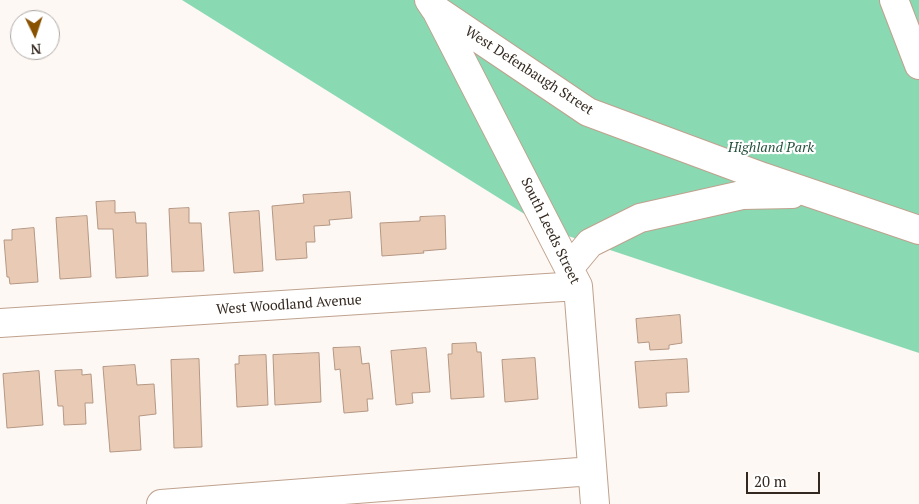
<!DOCTYPE html>
<style>
body{margin:0}
#map{position:relative;width:919px;height:504px;overflow:hidden;background:#fef8f4;font-family:"PT Serif",serif}
canvas{display:block}
.north{position:absolute;left:10px;top:10px;width:50px;height:50px;box-sizing:border-box;background:#fff;border:1px solid #aea9a6;border-radius:50%;rotate:176deg;font-size:14px;font-weight:700;line-height:20px;text-align:center;color:#342920}
.north::after{content:'';display:block;margin:auto;width:18px;height:22px;background:#885200;clip-path:polygon(50% 0,100% 100%,50% 72%,0 100%)}
.scale{position:absolute;left:746px;top:472px;width:74px;height:22px;box-sizing:border-box;border:2px solid #342920;border-top:0;padding-left:6px;font-size:15px;line-height:18px;white-space:nowrap;color:#342920;-webkit-text-stroke:4px #fff;paint-order:stroke}
</style>
<div id="map">
<canvas width="919" height="504"></canvas>
<div class="north">N</div>
<div class="scale">20 m</div>
</div>
<script>
const g = document.querySelector('canvas').getContext('2d');
g.lineJoin = 'round';
function paint(path, color) { g.fillStyle = color; g.fill(path, 'evenodd'); }
function trace(path, color, width, dash) { g.strokeStyle = color; g.lineWidth = width; g.lineCap = dash ? 'butt' : 'round'; g.setLineDash(dash || []); g.stroke(path); }
function drawText(font, color, halo, rows, align = 'center') {
  g.font = font + ' "PT Serif",serif'; g.lineWidth = 4.5; g.setLineDash([]); g.textBaseline = 'middle'; g.strokeStyle = halo; g.fillStyle = color; for (const [text, x, y, turn = 0] of rows) {
    g.save(); g.translate(x, y); g.rotate((+turn || 0) * Math.PI / 180); g.textAlign = isNaN(turn) ? turn : align; if (halo) g.strokeText(text, 0, 0); g.fillText(text, 0, 0); g.restore();
  }
}
paint(new Path2D(`
 M 182,0 L 919,0 L 919,353 L 550,230 Z`), '#89d9b3');
const building = new Path2D(`
 M 350,192 L 352,218 L 329,220 L 330,225 L 314,226 L 315,242 L 306,242 L 307,258 L 276,260 L 272,206 L 304,203 L 303,195 Z
 M 115,201 L 115,213 L 135,212 L 136,223 L 146,223 L 148,276 L 116,278 L 113,229 L 98,229 L 96,202 Z
 M 189,208 L 189,223 L 201,223 L 204,271 L 172,272 L 169,209 Z
 M 259,211 L 263,271 L 234,273 L 229,213 Z
 M 87,216 L 91,277 L 60,279 L 56,218 Z
 M 445,216 L 446,249 L 423,251 L 424,253 L 382,256 L 380,223 L 420,221 L 420,217 Z
 M 34,228 L 38,282 L 10,284 L 9,277 L 7,277 L 4,240 L 12,240 L 12,230 Z
 M 680,315 L 682,343 L 669,345 L 669,349 L 650,350 L 649,342 L 638,343 L 636,319 Z
 M 476,343 L 477,352 L 481,352 L 484,397 L 451,399 L 448,354 L 452,354 L 452,344 Z
 M 360,347 L 362,364 L 369,363 L 373,399 L 367,399 L 368,411 L 344,413 L 340,369 L 335,370 L 333,348 Z
 M 426,348 L 430,392 L 412,393 L 413,403 L 396,405 L 391,351 Z
 M 319,353 L 321,402 L 275,405 L 273,355 Z
 M 266,355 L 268,405 L 237,407 L 235,364 L 239,364 L 239,356 Z
 M 535,358 L 538,399 L 505,402 L 502,360 Z
 M 199,359 L 202,447 L 174,448 L 171,360 Z
 M 687,359 L 689,392 L 666,393 L 667,406 L 639,408 L 635,362 Z
 M 135,365 L 137,385 L 154,384 L 156,414 L 139,416 L 141,450 L 110,452 L 103,367 Z
 M 82,370 L 82,375 L 91,374 L 93,403 L 85,403 L 86,424 L 64,425 L 63,406 L 58,406 L 55,371 Z
 M 39,371 L 43,425 L 7,428 L 3,374 Z`);
paint(building, '#e9cab5');
trace(building, '#b49783', 1);
const minor = new Path2D(`
 M 429,0 L 435,9 L 588,112 L 763,177 L 919,230
 M 894,0 L 919,65
 M 437,12 L 578,286 L 595,504
 M 570,267 L 590,243 L 640,218 L 742,195 L 792,194
 M 0,323 L 578,286
 M 161,504 L 592,471`);
trace(minor, '#bfa28e', 30);
trace(minor, '#fff', 28);
drawText('14px', '#342920', '#fff', [
 ["West Defenbaugh Street",529,71,33],
 ["South Leeds Street",550,231,64],
 ["West Woodland Avenue",289,305,-4]
]);
drawText('italic 14px', '#25513d', '#fff', [
 ["Highland Park",771,148]
]);
</script>
